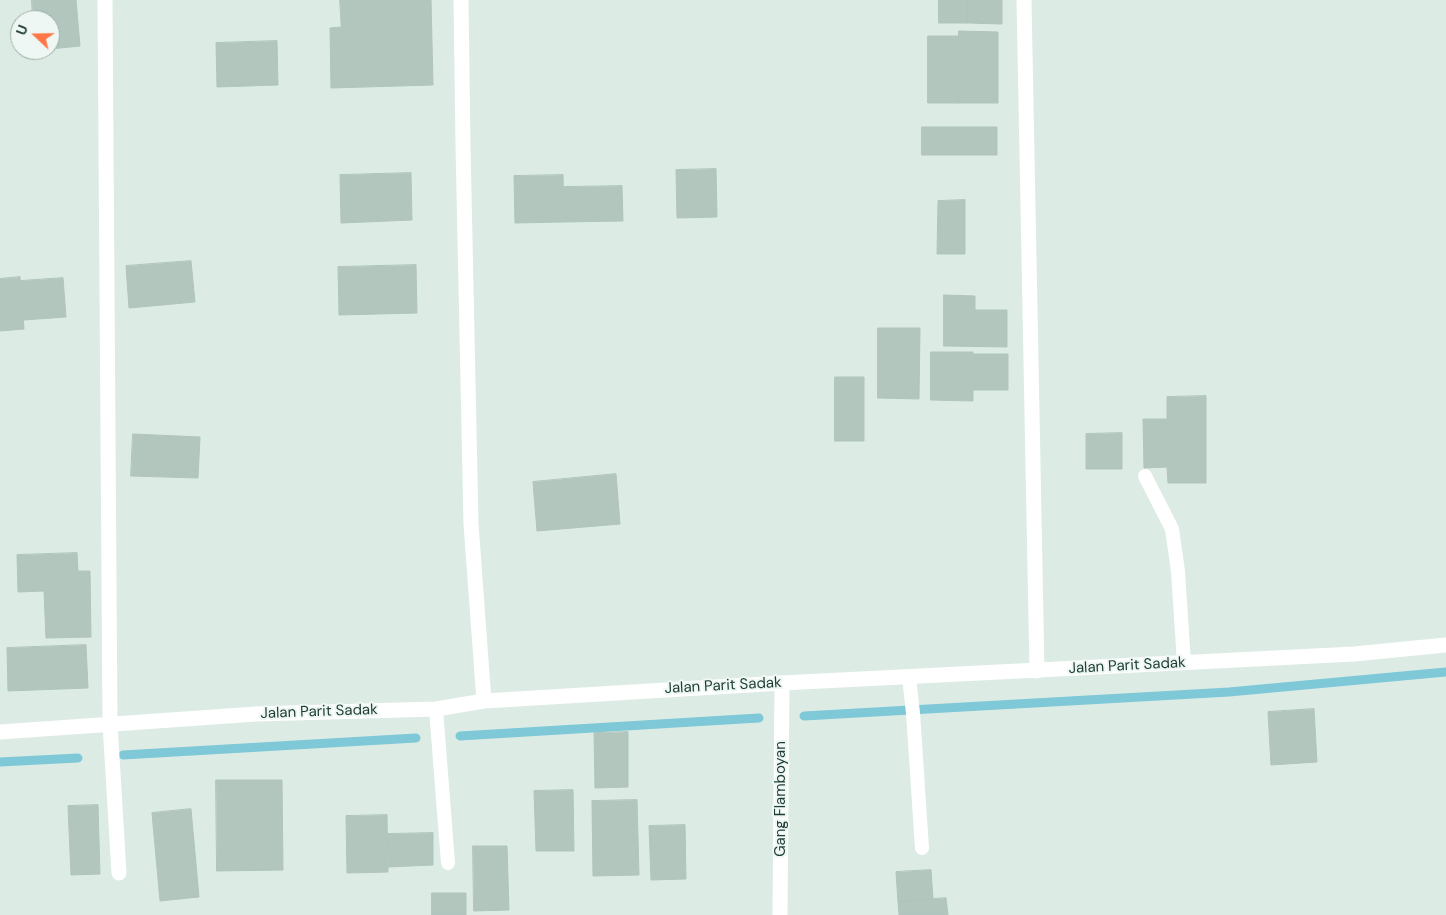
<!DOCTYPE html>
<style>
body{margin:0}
#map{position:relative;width:1446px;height:915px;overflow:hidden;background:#ddebe5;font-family:"DM Sans",sans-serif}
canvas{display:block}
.north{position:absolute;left:10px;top:10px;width:50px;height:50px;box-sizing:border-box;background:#eef7f3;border:1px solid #9aaca7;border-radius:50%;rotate:291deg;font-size:14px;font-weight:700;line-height:20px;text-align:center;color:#1d3c34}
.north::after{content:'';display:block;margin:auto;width:18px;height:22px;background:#ff7747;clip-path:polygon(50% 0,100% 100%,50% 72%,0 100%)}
</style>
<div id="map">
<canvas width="1446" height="915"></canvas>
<div class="north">U</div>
</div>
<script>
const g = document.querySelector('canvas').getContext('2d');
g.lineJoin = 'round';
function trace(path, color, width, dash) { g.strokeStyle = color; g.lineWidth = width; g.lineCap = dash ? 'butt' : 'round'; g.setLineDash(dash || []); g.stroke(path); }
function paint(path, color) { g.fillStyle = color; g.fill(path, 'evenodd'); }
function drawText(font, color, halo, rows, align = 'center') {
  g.font = font + ' "DM Sans",sans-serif'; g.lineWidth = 4; g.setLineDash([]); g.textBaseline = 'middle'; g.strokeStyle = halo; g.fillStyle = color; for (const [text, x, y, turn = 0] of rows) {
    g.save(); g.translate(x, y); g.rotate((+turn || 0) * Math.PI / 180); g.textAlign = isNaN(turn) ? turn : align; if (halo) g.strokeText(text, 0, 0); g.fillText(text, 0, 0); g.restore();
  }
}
trace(new Path2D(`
 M 804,716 L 1229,692 L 1446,672
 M 460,736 L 759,718
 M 123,755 L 416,738
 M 0,762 L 78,758`), '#7ec8d7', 9);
const building = new Path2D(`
 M 32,0 L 76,0 L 80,46 L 50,49 L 50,20 L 33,20 Z
 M 340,0 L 431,0 L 433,85 L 331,88 L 330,28 L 341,27 Z
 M 939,0 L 968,0 L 968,23 L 939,23 Z
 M 968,0 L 1002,0 L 1002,24 L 968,23 Z
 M 959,31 L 998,32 L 998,103 L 959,103 Z
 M 928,36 L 959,36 L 959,103 L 928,103 Z
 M 277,41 L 278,85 L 217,87 L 216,43 Z
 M 922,127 L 997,127 L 997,155 L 922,155 Z
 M 716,169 L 717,217 L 677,218 L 676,170 Z
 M 411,173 L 412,220 L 341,223 L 340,175 Z
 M 563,175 L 564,222 L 515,223 L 514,176 Z
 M 622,186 L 623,221 L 564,222 L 564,187 Z
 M 965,200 L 965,254 L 937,254 L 938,201 Z
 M 191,261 L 195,302 L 129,308 L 126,266 Z
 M 416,265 L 417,313 L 339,315 L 338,267 Z
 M 20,277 L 24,329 L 0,331 L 0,279 Z
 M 63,278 L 66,317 L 24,320 L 21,281 Z
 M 944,295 L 975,296 L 975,310 L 1007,310 L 1007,347 L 944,346 Z
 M 878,328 L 920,328 L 919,399 L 878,398 Z
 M 931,352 L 973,352 L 973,354 L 1008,354 L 1008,390 L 973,390 L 973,401 L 931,400 Z
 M 835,377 L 864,377 L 864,441 L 835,441 Z
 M 1206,396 L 1206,483 L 1168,483 L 1167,467 L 1144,468 L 1143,419 L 1167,419 L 1167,397 Z
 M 1122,433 L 1122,469 L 1086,469 L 1086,434 Z
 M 133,434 L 200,437 L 198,478 L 131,476 Z
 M 616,474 L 620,524 L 537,531 L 533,482 Z
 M 77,553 L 78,571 L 90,571 L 91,637 L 46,638 L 44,591 L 18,592 L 17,555 Z
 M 86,645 L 88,688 L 8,691 L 7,648 Z
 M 1314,709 L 1317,762 L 1271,765 L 1268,712 Z
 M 628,732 L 628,787 L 595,788 L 594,733 Z
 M 216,780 L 282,780 L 283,870 L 217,871 Z
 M 573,790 L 574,851 L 536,851 L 534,791 Z
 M 637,800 L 639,875 L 593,876 L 592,801 Z
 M 98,805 L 100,874 L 71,875 L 68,806 Z
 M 191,809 L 199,897 L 160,901 L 152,813 Z
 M 387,815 L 388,872 L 347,873 L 346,816 Z
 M 685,825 L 686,879 L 651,880 L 649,826 Z
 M 433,833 L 433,865 L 387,867 L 387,834 Z
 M 473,846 L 507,846 L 509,910 L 474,911 Z
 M 931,870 L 933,899 L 898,902 L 896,872 Z
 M 432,893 L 466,893 L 466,915 L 432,915 Z
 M 946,898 L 948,915 L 899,915 L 898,902 Z`);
paint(building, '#b2c6be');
trace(building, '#afc5bc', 1);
trace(new Path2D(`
 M 1145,476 L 1172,529 L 1178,571 L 1184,663
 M 909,677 L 913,713 L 922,848
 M 436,709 L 448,863`), '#fff', 14);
trace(new Path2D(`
 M 105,0 L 110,724 L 119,873
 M 461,0 L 463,145 L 471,524 L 484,701
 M 1024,0 L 1037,671
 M 0,732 L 256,714 L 436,709 L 484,701 L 782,683 L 1354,654 L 1446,645
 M 780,915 L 782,683`), '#fff', 15);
drawText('15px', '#1d3c34', '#eef7f3', [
 ["Jalan Parit Sadak",1127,666,-3],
 ["Jalan Parit Sadak",723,686,-3],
 ["Jalan Parit Sadak",319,712,-2],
 ["Gang Flamboyan",781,799,-90]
]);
</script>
